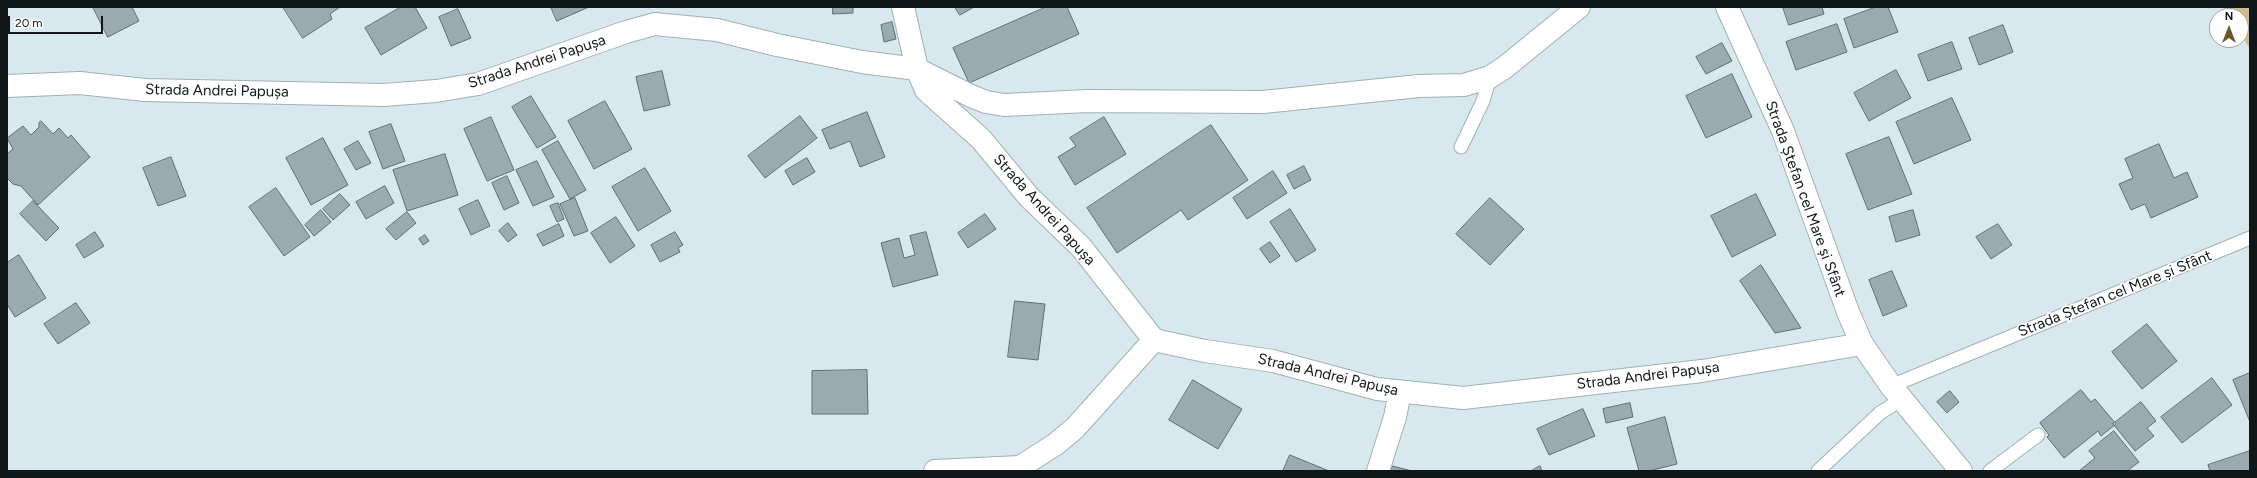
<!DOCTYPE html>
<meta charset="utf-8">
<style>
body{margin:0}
#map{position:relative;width:2257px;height:478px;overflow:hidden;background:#d7e9ef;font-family:Figtree,sans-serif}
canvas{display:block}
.frame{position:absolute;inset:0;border:8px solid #111719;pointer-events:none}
.north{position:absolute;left:2209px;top:8px;width:40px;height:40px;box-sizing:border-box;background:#fff;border:1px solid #a0a2a3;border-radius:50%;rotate:0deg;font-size:11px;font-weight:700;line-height:16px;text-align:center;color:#111719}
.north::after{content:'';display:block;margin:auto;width:14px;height:18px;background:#6a5725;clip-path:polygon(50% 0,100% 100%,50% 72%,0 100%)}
.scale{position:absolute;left:8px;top:16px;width:95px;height:18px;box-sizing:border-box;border:2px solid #111719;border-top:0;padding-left:5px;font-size:12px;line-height:14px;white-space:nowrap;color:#111719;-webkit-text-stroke:3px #fff;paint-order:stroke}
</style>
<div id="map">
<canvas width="2257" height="478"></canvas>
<div class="frame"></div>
<div class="north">N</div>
<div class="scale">20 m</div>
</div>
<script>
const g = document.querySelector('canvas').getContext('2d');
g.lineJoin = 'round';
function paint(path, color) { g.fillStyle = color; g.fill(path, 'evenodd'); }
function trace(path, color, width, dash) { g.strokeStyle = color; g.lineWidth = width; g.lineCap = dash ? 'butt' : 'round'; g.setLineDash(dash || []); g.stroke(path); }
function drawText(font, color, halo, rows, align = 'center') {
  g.font = font + ' Figtree,sans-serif'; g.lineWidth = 3.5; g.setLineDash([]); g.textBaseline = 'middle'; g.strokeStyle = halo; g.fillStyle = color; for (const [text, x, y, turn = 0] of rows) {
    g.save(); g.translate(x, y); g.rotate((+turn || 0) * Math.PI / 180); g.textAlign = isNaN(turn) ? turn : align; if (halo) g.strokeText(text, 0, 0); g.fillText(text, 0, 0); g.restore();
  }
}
paint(new Path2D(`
 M 2223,7 L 2250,7 L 2250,49 L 2241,35 L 2241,16 L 2229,16 Z`), '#d1bc8d');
const building = new Path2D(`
 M 93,7 L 132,7 L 139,21 L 108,37 Z
 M 283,7 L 340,7 L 330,14 L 332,19 L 303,38 Z
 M 401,7 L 415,7 L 427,28 L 381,55 L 365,28 Z
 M 551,7 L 589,7 L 557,21 Z
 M 833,7 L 853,7 L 853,13 L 833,14 Z
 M 955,7 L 974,7 L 960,15 Z
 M 1046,7 L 1067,7 L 1079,34 L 969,83 L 953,48 Z
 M 1783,7 L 1822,7 L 1824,14 L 1789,25 Z
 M 1876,7 L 1888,7 L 1898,32 L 1854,48 L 1844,19 Z
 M 458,9 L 471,38 L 451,46 L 439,17 Z
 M 892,22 L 896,39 L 884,42 L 881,25 Z
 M 1837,24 L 1847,52 L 1796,70 L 1786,42 Z
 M 2003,25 L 2013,52 L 1979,65 L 1969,38 Z
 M 1952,42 L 1962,69 L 1928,81 L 1918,55 Z
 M 1722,43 L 1732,61 L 1706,74 L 1696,57 Z
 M 1896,70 L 1911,98 L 1869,121 L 1854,93 Z
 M 662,71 L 670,105 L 644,111 L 636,77 Z
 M 1732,74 L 1752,117 L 1706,138 L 1686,96 Z
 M 531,96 L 556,137 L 537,148 L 512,107 Z
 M 1952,98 L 1971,140 L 1914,164 L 1896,122 Z
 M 605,101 L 632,149 L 594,169 L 568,121 Z
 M 867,112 L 885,157 L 860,167 L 850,141 L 830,149 L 822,130 Z
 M 800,116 L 817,138 L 765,178 L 748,156 Z
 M 491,117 L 514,170 L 487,181 L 464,129 Z
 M 1104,117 L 1126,154 L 1075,185 L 1058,157 L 1076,146 L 1070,138 Z
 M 41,121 L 53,134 L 59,128 L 68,138 L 71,135 L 90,157 L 38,205 L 21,186 L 13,184 L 7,178 L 7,154 L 13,149 L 7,138 L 23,126 L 31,135 L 39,127 L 39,123 Z
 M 391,124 L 405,161 L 383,169 L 369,132 Z
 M 1211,125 L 1248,180 L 1188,220 L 1181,210 L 1117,253 L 1087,208 Z
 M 1889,137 L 1912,194 L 1868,210 L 1846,154 Z
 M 323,138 L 348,185 L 311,205 L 286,158 Z
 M 358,141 L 371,163 L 356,170 L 344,149 Z
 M 558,141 L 586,190 L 570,199 L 542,150 Z
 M 2159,144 L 2174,178 L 2187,172 L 2198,197 L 2151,218 L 2145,204 L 2131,210 L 2119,184 L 2133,178 L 2125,159 Z
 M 445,154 L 458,195 L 407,211 L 393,170 Z
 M 171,157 L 186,196 L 158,206 L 143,168 Z
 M 807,158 L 815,172 L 793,185 L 785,171 Z
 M 537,161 L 554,197 L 533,206 L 516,170 Z
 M 1304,166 L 1311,180 L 1294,189 L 1287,175 Z
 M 645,168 L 671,211 L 638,231 L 612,187 Z
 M 1273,171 L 1287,193 L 1247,219 L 1233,198 Z
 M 507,176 L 519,203 L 504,210 L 492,183 Z
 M 385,186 L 394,203 L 366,219 L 356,202 Z
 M 276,188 L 310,237 L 284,256 L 249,207 Z
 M 340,194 L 350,205 L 333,220 L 323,209 Z
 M 1756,194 L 1776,235 L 1732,257 L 1711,216 Z
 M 575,198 L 588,231 L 574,236 L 560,204 Z
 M 1490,198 L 1524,229 L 1490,265 L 1456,234 Z
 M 478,200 L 490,226 L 471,235 L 459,209 Z
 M 33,201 L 59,228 L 46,241 L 20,214 Z
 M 558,203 L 564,219 L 557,222 L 550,206 Z
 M 1290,209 L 1316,250 L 1296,262 L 1270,222 Z
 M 321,210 L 331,222 L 314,236 L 305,225 Z
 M 1913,210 L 1920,235 L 1896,242 L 1889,217 Z
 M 407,212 L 416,223 L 396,240 L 386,229 Z
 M 985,214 L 996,229 L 968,248 L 958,233 Z
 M 616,217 L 635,246 L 610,263 L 591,233 Z
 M 508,223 L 517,235 L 508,242 L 499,231 Z
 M 559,224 L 564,236 L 543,246 L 537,235 Z
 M 1998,224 L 2012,245 L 1991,259 L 1976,237 Z
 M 95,232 L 104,246 L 84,258 L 76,245 Z
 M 675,232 L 683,245 L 678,248 L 680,252 L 660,262 L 651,245 Z
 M 926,232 L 938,275 L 893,287 L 881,243 L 899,238 L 904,258 L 915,255 L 910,236 Z
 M 425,235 L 429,241 L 423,245 L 419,239 Z
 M 1270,242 L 1280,256 L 1270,263 L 1260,249 Z
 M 19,255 L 46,298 L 15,317 L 7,304 L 7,263 Z
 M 1761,265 L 1801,328 L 1775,333 L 1740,281 Z
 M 1892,271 L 1907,306 L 1883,316 L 1869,280 Z
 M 1015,301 L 1045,304 L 1038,360 L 1008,357 Z
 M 76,303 L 90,323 L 58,344 L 44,324 Z
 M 2147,324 L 2177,361 L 2142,389 L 2112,352 Z
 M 867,370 L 868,414 L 812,414 L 812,371 Z
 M 2250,373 L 2250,422 L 2233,380 Z
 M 2212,378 L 2232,405 L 2182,443 L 2161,417 Z
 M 1193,380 L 1242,409 L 1218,449 L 1169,420 Z
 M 2081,390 L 2091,402 L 2095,399 L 2116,424 L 2101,436 L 2098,431 L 2064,458 L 2047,437 L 2049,435 L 2040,423 Z
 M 1950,391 L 1959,402 L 1947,413 L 1937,402 Z
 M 2141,402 L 2156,421 L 2147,428 L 2154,436 L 2135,451 L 2113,424 Z
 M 1630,403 L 1633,417 L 1606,423 L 1603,409 Z
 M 1583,409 L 1595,436 L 1549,455 L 1537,429 Z
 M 1665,417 L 1677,464 L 1649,471 L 1639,471 L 1627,428 Z
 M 2114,431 L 2139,462 L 2127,471 L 2079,471 L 2095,458 L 2089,451 Z
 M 2250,451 L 2250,471 L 2210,471 L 2208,465 Z
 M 1290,455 L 1329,471 L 1283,471 Z
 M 1392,466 L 1412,471 L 1391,471 Z
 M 1540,466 L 1542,471 L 1531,471 Z`);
paint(building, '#9aabb0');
trace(building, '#5e6e73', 1);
const lane = new Path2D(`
 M 1461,147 L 1483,101 L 1490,77
 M 1891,386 L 2250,238
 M 1818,471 L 1880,413 L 1902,399
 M 1990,471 L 2038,435`);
const street = new Path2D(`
 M 903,7 L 917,69 L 926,90 L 981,139 L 1029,197 L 1081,247 L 1154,340 L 1205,351 L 1273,361 L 1377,389 L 1463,398 L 1702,371 L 1862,344
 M 7,86 L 80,83 L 145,90 L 384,95 L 436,91 L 478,84 L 626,32 L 655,24 L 717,30 L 777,45 L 862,62 L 917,69 L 971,96 L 986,102 L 1004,105 L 1088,101 L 1263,102 L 1419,86 L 1464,85 L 1490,77 L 1504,68 L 1579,7
 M 935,471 L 1020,467 L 1056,444 L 1075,428 L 1154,340
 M 1378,471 L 1395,417 L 1400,392`);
const primary = new Path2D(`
 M 1727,7 L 1783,131 L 1848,312 L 1862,344 L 1891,386 L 1961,471`);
trace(lane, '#a0b0b6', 15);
trace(street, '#a0b0b6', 24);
trace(primary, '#a0b0b6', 24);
trace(lane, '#fff', 13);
trace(street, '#fff', 22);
trace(primary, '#fff', 22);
drawText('15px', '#111719', '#fff', [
 ["Strada Andrei Papușa",537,62,-18],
 ["Strada Andrei Papușa",217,91,1],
 ["Strada Ștefan cel Mare și Sfânt",1805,199,70],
 ["Strada Andrei Papușa",1044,210,48],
 ["Strada Ștefan cel Mare și Sfânt",2115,294,-22],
 ["Strada Andrei Papușa",1328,375,13],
 ["Strada Andrei Papușa",1648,376,-7]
]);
</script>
